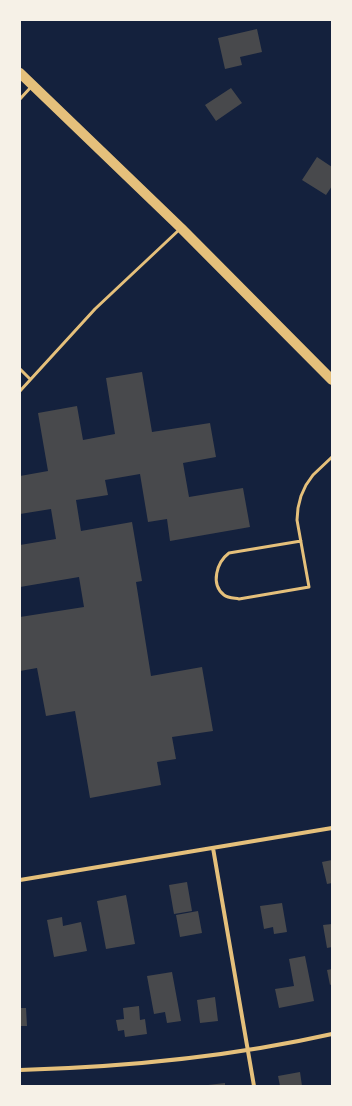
<!DOCTYPE html>
<style>
body{margin:0}
#map{position:relative;width:352px;height:1106px;overflow:hidden;background:#14213d;font-family:Barlow,sans-serif}
canvas{display:block}
.frame{position:absolute;inset:0;border:21px solid #f6f1e7;pointer-events:none}
</style>
<div id="map">
<canvas width="352" height="1106"></canvas>
<div class="frame"></div>
</div>
<script>
const g = document.querySelector('canvas').getContext('2d');
g.lineJoin = 'round';
function paint(path, color) { g.fillStyle = color; g.fill(path, 'evenodd'); }
function trace(path, color, width, dash) { g.strokeStyle = color; g.lineWidth = width; g.lineCap = dash ? 'butt' : 'round'; g.setLineDash(dash || []); g.stroke(path); }
paint(new Path2D(`
 M 257,29 L 262,52 L 240,57 L 242,65 L 225,69 L 218,38 Z
 M 231,88 L 242,103 L 216,121 L 205,105 Z
 M 317,157 L 332,167 L 332,186 L 326,195 L 302,180 Z
 M 142,372 L 152,432 L 210,423 L 216,457 L 183,463 L 189,497 L 243,488 L 250,527 L 170,541 L 167,519 L 148,522 L 140,474 L 105,480 L 108,495 L 76,500 L 81,531 L 132,522 L 142,581 L 136,582 L 151,676 L 202,667 L 213,731 L 172,737 L 176,759 L 157,762 L 161,785 L 90,798 L 75,711 L 46,716 L 37,668 L 20,671 L 20,617 L 84,607 L 79,577 L 20,587 L 20,545 L 56,539 L 51,509 L 20,514 L 20,476 L 48,471 L 38,413 L 77,406 L 83,440 L 115,434 L 106,378 Z
 M 332,860 L 332,883 L 327,884 L 322,862 Z
 M 187,882 L 192,911 L 174,914 L 169,885 Z
 M 126,895 L 135,944 L 106,949 L 97,901 Z
 M 282,903 L 287,932 L 274,934 L 273,927 L 264,929 L 260,906 Z
 M 198,911 L 202,933 L 180,937 L 176,915 Z
 M 62,917 L 63,926 L 81,922 L 87,951 L 54,957 L 47,920 Z
 M 332,924 L 332,947 L 327,948 L 323,925 Z
 M 305,956 L 314,1001 L 279,1008 L 275,989 L 294,986 L 289,959 Z
 M 332,969 L 332,984 L 330,985 L 327,970 Z
 M 172,972 L 181,1021 L 167,1023 L 165,1012 L 154,1014 L 147,976 Z
 M 215,997 L 218,1021 L 200,1023 L 197,1000 Z
 M 139,1006 L 140,1020 L 145,1019 L 147,1034 L 125,1037 L 124,1030 L 118,1031 L 116,1020 L 124,1019 L 123,1008 Z
 M 20,1008 L 26,1008 L 27,1026 L 20,1026 Z
 M 300,1072 L 302,1086 L 280,1086 L 278,1076 Z
 M 225,1083 L 225,1086 L 208,1086 L 208,1085 Z`), '#48494c');
trace(new Path2D(`
 M 20,99 L 31,87
 M 20,369 L 30,379
 M 20,391 L 95,309 L 180,229
 M 301,541 L 229,553 C 217,562 210,584 224,595 C 228,598 234,598 239,599 L 309,587 L 297,520 L 298,508 L 301,496 L 306,485 L 313,475 L 332,457`), '#e5c07b', 3);
trace(new Path2D(`
 M 213,848 L 254,1086
 M 20,880 L 332,828
 M 20,1070 C 125,1067 230,1057 332,1034`), '#e5c07b', 4);
trace(new Path2D(`
 M 20,73 L 181,228 L 332,380`), '#e5c07b', 10);
</script>
